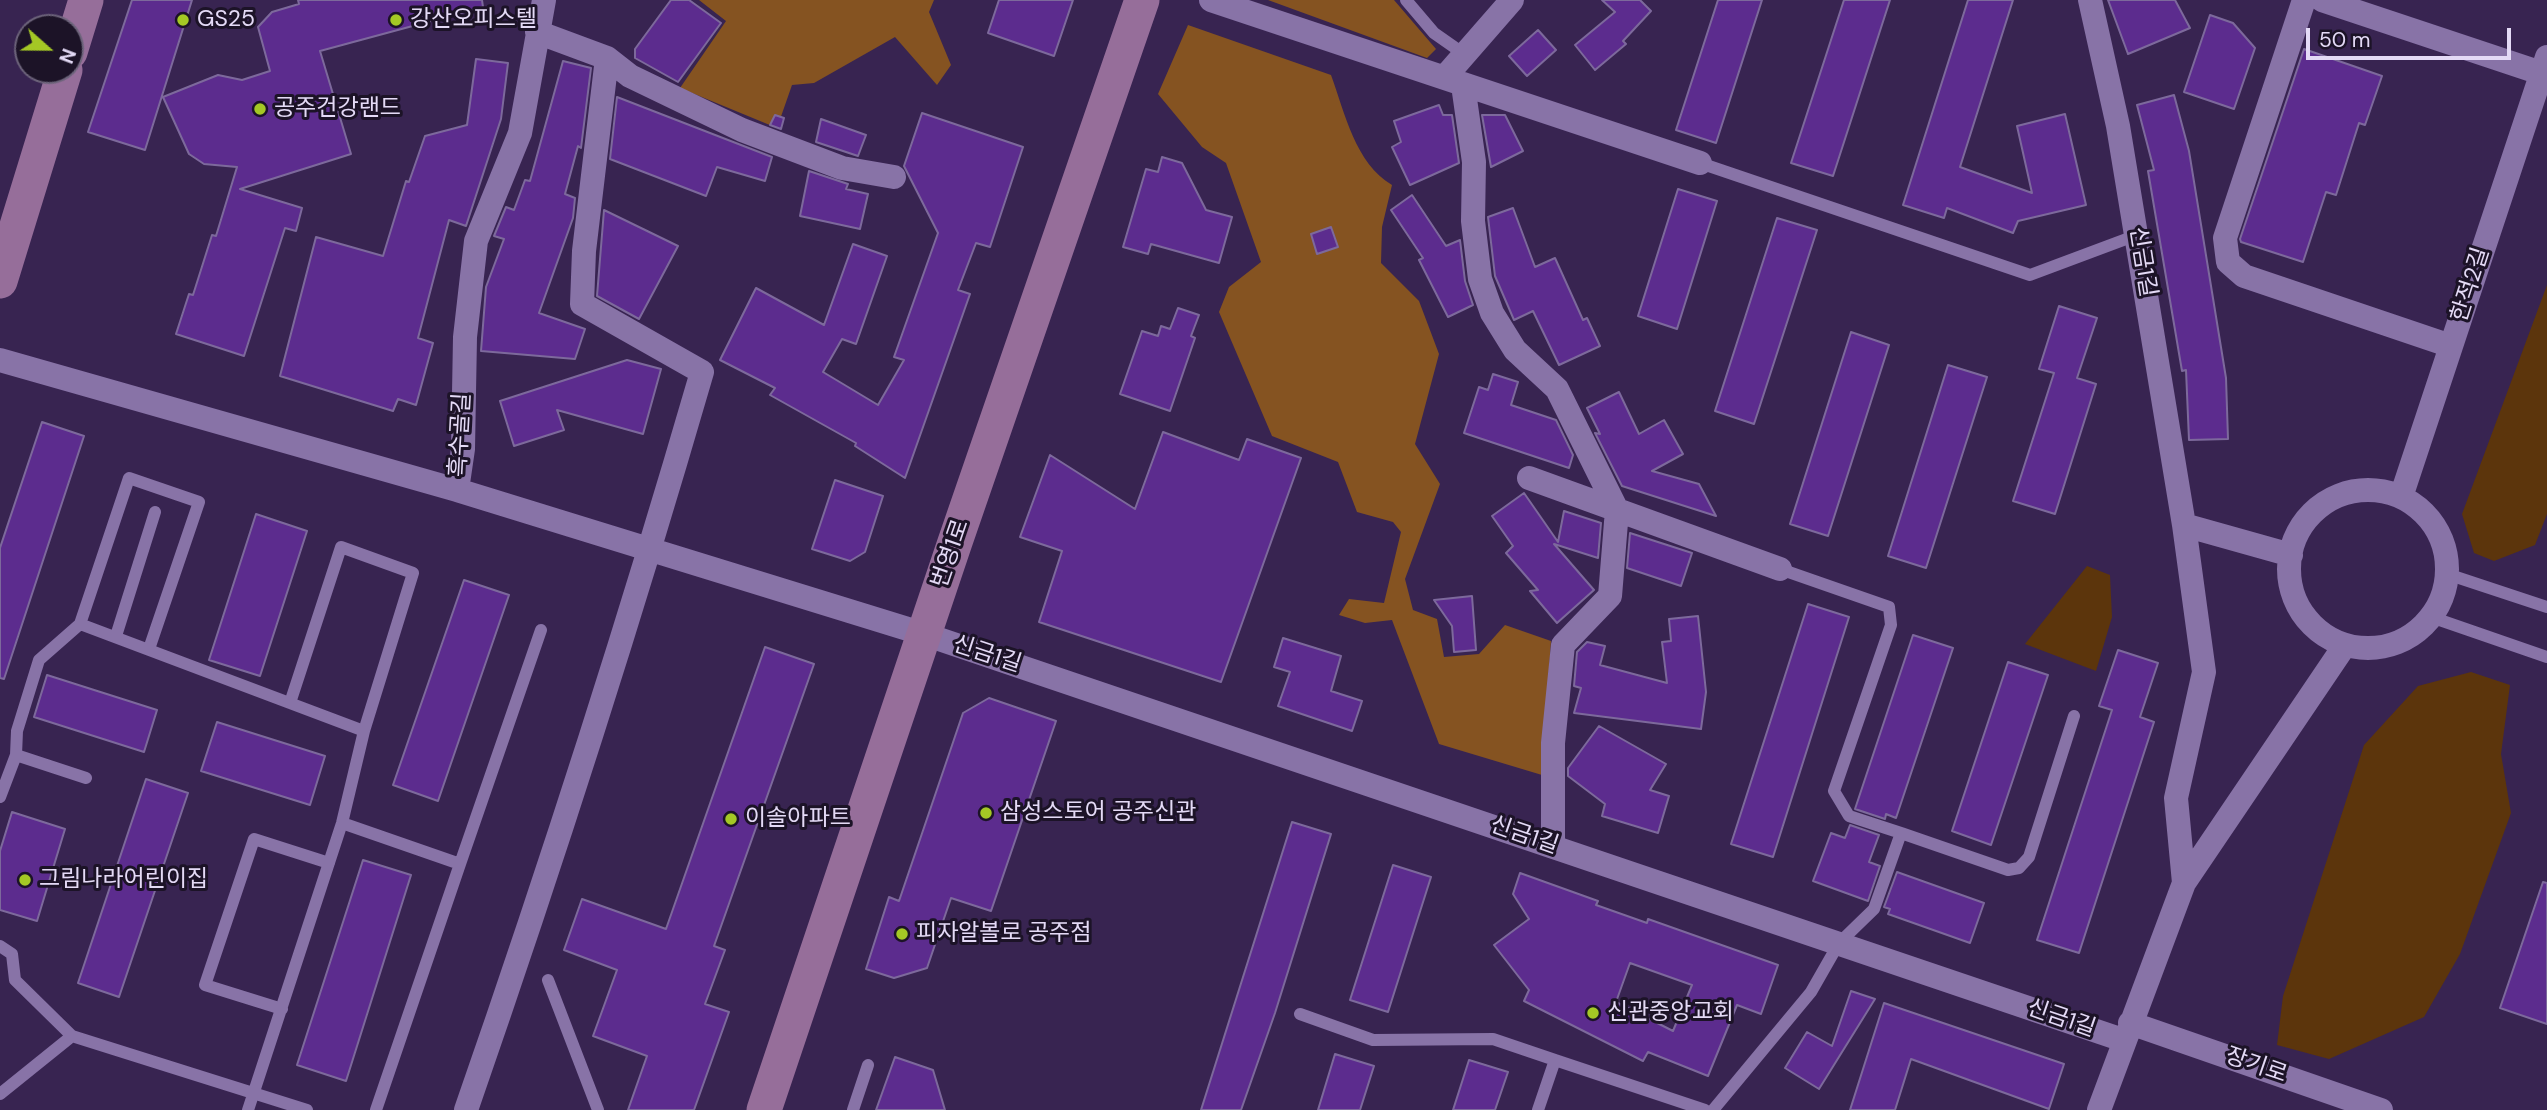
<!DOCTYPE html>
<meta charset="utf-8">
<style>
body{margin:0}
#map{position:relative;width:2547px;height:1110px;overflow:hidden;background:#382451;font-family:"DM Sans",sans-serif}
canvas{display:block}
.north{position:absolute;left:14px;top:14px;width:70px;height:70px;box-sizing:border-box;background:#1c1327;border:2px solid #6c637a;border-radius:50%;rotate:111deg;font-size:19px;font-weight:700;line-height:28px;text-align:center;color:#e4daf6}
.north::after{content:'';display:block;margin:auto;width:24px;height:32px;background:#a4c825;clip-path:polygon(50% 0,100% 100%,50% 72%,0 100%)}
.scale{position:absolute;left:2306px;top:28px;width:205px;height:32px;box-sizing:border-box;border:4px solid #e4daf6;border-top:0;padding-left:9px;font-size:21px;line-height:24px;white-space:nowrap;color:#e4daf6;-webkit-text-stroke:5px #1c1327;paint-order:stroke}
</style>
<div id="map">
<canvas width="2547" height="1110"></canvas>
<div class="north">N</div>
<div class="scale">50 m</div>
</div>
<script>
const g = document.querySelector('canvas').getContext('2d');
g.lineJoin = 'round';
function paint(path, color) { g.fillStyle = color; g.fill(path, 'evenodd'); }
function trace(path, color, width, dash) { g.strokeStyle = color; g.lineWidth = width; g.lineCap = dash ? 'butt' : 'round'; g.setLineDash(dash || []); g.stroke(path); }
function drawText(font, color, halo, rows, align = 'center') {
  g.font = font + ' "DM Sans","Noto Sans KR",sans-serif'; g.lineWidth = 6; g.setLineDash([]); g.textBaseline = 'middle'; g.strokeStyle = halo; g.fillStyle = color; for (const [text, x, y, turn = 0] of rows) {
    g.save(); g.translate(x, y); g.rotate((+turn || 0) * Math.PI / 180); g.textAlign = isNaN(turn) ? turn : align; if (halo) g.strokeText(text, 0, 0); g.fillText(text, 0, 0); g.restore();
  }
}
paint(new Path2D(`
 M 2547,285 L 2547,514 L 2535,545 L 2494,561 L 2474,553 L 2462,514 Z
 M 2087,566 L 2110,575 L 2112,617 L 2096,671 L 2025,644 Z
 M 2471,672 L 2510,685 L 2501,754 L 2511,813 L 2460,954 L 2424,1017 L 2329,1059 L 2277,1045 L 2283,996 L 2364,745 L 2418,686 Z`), '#5c350c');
paint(new Path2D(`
 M 699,0 L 934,0 L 929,12 L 951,65 L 937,85 L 895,37 L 814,83 L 792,85 L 777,128 L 680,88 L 726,21 Z
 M 1268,0 L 1394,0 L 1436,49 L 1427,58 Z
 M 1188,25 L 1331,75 C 1345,113 1355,163 1392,185 L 1382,227 L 1381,263 L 1419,301 L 1439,354 L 1415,444 L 1440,484 L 1405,579 L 1413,610 L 1437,619 L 1444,657 L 1479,654 L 1505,625 L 1551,641 L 1542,775 L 1439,744 L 1392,620 L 1365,623 L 1339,615 L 1349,599 L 1384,603 L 1401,532 L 1393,522 L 1357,512 L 1338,462 L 1272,436 L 1219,312 L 1229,287 L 1261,262 L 1226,163 L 1202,147 L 1158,94 Z`), '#855321');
const building = new Path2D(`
 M 132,0 L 192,0 L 145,150 L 88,132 Z
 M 298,0 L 482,0 L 483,7 L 320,51 L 351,154 L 240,189 L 302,208 L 296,231 L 285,228 L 244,356 L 176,334 L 189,294 L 193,295 L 212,235 L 216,236 L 237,167 L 204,164 L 189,154 L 163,97 L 218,75 L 242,80 L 270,71 L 258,27 L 272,12 L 299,4 Z
 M 671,0 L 689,0 L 721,23 L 678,82 L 635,58 L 635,49 Z
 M 999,0 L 1073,0 L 1054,56 L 988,33 Z
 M 1602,0 L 1640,0 L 1651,11 L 1623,41 L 1626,44 L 1595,70 L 1575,45 L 1615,12 Z
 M 1718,0 L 1762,0 L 1716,143 L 1676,130 Z
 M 1844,0 L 1890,0 L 1833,176 L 1791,163 Z
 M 1968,0 L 2013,0 L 1960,167 L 2032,193 L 2017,126 L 2065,114 L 2086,205 L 2018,221 L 2013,233 L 1947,208 L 1944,218 L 1903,205 Z
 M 2108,0 L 2175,0 L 2190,28 L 2128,54 Z
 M 2210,15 L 2233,23 L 2255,48 L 2234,109 L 2184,92 Z
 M 1538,30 L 1556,50 L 1527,76 L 1509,56 Z
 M 2304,49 L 2382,76 L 2365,125 L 2359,123 L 2336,195 L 2326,192 L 2303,262 L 2241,242 L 2240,239 Z
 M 476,59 L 508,63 L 501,119 L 466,226 L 449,220 L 418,338 L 433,343 L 416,405 L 398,399 L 393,411 L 280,376 L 316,237 L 383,256 L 406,181 L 409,182 L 425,136 L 467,125 Z
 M 563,61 L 591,68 L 581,148 L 578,146 L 565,194 L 575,198 L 573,218 L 539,313 L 585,329 L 575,359 L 481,351 L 486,287 L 504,239 L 494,236 L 506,207 L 514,210 L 525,180 L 530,181 Z
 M 2174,95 L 2189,151 L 2226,378 L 2228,439 L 2189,440 L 2186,370 L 2182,371 L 2148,171 L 2154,170 L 2137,105 Z
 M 617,97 L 772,157 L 765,181 L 717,167 L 706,196 L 610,159 Z
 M 1439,105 L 1443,115 L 1452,115 L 1459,163 L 1410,185 L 1392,147 L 1401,142 L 1394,121 Z
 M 922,113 L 1023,147 L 990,247 L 976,243 L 958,290 L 970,294 L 905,478 L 855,446 L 856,443 L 770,395 L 775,388 L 720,360 L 756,288 L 824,325 L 853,244 L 887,256 L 856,344 L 842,339 L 823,372 L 878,405 L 904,360 L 894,357 L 938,233 L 904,166 Z
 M 775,115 L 784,118 L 781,129 L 770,125 Z
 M 1482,115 L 1505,115 L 1523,151 L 1491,167 Z
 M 821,119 L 866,135 L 858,156 L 816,142 Z
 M 1162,157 L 1182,163 L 1206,210 L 1232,217 L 1219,263 L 1151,244 L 1148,254 L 1123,247 L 1146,169 L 1158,172 Z
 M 809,171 L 848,184 L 846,189 L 868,194 L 860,229 L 800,216 Z
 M 1678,189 L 1717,201 L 1677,329 L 1638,316 Z
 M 1412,195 L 1446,246 L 1460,240 L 1465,281 L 1473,305 L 1448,317 L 1419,260 L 1423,258 L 1391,210 Z
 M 1513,208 L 1535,267 L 1555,258 L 1583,320 L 1587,318 L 1600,346 L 1559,365 L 1533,311 L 1514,320 L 1495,276 L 1488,217 Z
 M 604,210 L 678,246 L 639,319 L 597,296 Z
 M 1777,218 L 1817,230 L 1754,424 L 1715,411 Z
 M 1331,227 L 1338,247 L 1317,254 L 1311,234 Z
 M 2059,306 L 2097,318 L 2077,378 L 2096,384 L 2055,514 L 2013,501 L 2054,373 L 2039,369 Z
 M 1178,308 L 1199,315 L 1191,336 L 1195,338 L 1170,411 L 1120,394 L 1142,331 L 1158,336 L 1161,326 L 1170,329 Z
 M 1851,332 L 1889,345 L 1828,536 L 1790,524 Z
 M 627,360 L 661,369 L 643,434 L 557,410 L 564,430 L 514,446 L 500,401 Z
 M 1948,365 L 1987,377 L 1926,568 L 1888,556 Z
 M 1493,374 L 1518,382 L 1511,405 L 1556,420 L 1573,455 L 1569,468 L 1464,433 L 1479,387 L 1488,390 Z
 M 1619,392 L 1639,434 L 1664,420 L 1683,454 L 1652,471 L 1699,484 L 1716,516 L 1622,486 L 1595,433 L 1600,434 L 1587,408 Z
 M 42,422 L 84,436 L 4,679 L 0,678 L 0,548 Z
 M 1163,432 L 1239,460 L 1247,439 L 1301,458 L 1221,682 L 1039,622 L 1062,551 L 1020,537 L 1050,455 L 1135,509 Z
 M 835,480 L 883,496 L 865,552 L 850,561 L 812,549 Z
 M 1524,493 L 1558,542 L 1564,511 L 1601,523 L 1598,558 L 1554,544 L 1594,590 L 1557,623 L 1530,591 L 1538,590 L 1506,553 L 1513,546 L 1492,516 Z
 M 256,514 L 307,531 L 260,676 L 209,660 Z
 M 1630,533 L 1692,553 L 1681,586 L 1627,568 Z
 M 464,580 L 509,595 L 438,801 L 393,785 Z
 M 1472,596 L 1476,650 L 1454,652 L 1452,626 L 1434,600 Z
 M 1808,604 L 1849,617 L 1773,857 L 1731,844 Z
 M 1698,616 L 1706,692 L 1701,729 L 1574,713 L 1581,688 L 1574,686 L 1577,652 L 1587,642 L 1605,646 L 1600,665 L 1667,683 L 1662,642 L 1671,641 L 1669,619 Z
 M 1913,635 L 1953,648 L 1896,818 L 1886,814 L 1885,819 L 1855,809 Z
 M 1283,638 L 1341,656 L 1331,691 L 1362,701 L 1352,731 L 1278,706 L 1290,672 L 1274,667 Z
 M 765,647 L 814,664 L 714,946 L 725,950 L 705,1004 L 729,1012 L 694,1110 L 628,1110 L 647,1056 L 593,1036 L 617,970 L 564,950 L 582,899 L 666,929 Z
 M 2118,650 L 2158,663 L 2140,717 L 2154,722 L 2079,953 L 2037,940 L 2112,710 L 2099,706 Z
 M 2008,662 L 2048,675 L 1991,845 L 1952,831 Z
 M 47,675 L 157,710 L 144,752 L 34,717 Z
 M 989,698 L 1056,721 L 991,911 L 951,898 L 927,968 L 894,978 L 866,969 L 889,897 L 899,901 L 963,713 Z
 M 217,722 L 325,756 L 310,805 L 201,771 Z
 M 1599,726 L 1666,764 L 1650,790 L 1669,796 L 1658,833 L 1602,816 L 1605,804 L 1568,776 L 1568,768 Z
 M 146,779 L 188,793 L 119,997 L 78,983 Z
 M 12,812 L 65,829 L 37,921 L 0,910 L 0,851 Z
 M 1292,822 L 1331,834 L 1275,1013 L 1241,1110 L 1201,1110 Z
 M 1850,825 L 1879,835 L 1869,862 L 1880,866 L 1868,901 L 1813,881 L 1831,833 L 1845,838 Z
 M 363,860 L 411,875 L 346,1081 L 297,1065 Z
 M 1393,865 L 1431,877 L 1388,1012 L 1350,1000 Z
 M 1897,872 L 1984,903 L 1970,943 L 1888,914 L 1890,909 L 1884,907 Z
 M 1520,873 L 1598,901 L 1596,905 L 1647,923 L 1648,919 L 1778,965 L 1761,1014 L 1737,1005 L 1708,1076 L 1648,1052 L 1643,1061 L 1524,1001 L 1529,990 L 1494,945 L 1529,919 L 1513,894 ZM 1630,963 L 1692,985 L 1673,1031 L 1616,1002 Z
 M 2543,882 L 2547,883 L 2547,1024 L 2500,1008 Z
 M 1851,991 L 1875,999 L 1819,1089 L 1785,1068 L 1807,1032 L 1832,1046 Z
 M 1884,1003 L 2064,1064 L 2049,1109 L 1911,1059 L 1895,1110 L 1850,1110 Z
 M 1335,1054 L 1374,1066 L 1360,1110 L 1318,1110 Z
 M 895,1057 L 933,1070 L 945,1110 L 876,1110 Z
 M 1469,1060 L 1508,1072 L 1495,1110 L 1453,1110 Z`);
paint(building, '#5c2c8e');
trace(building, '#7d699c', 2);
trace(new Path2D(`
 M 1406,0 L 1434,33 L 1464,54
 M 1700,163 L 2030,275 L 2137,235
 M 2447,574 L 2547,607
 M 2431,617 L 2547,657
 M 80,624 L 364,731
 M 116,636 L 155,512
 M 16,755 L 86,778
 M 0,797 L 16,755 L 17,731 L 39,660 L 80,624 L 129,478 L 199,502 L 149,649
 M 342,823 L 460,864 L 541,630
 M 1901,833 L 2008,870 L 2019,868 L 2029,857 L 2074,716
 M 0,946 L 12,954 L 15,980 L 72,1036 L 307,1110
 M 548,980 L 598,1110
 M 282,1009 L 205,985 L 254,839 L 329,863
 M 1300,1014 L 1373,1040 L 1493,1039 L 1555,1060
 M 0,1094 L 72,1036
 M 248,1110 L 342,823 L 364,731 L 413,573 L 341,547 L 290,703
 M 376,1110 L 460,864
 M 853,1110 L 868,1065
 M 1538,1110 L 1555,1060 L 1705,1110
 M 1713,1110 L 1811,992 L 1839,943 L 1874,909 L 1901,833 L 1849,816 L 1834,791 L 1891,625 L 1889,607 L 1780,569`), '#8873a7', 12);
trace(new Path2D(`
 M 1211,0 L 1700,163
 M 2090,0 L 2118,126 L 2184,525 L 2291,555
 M 2304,0 L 2225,238 L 2228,262 L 2244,276 L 2451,346
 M 2322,0 L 2547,75
 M 537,32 L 607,58 L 630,76 L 742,130 L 842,168 L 894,177
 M 1444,78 L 1512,0
 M 1463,85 L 1474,162 L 1473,221 L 1480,279 L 1492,313 L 1515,350 L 1557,389 L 1617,510 L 1610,596 L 1563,645 L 1553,743 L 1553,846
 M 0,360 L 457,490 L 463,449 L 465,337 L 476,241 L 520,133 L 544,0
 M 1529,478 L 1780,569
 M 457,490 L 924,634 L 2123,1040
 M2289 569a79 79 0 1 1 158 0a79 79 0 1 1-158 0Z
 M 2401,497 L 2547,57
 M 2184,883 L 2345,645
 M 2130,1023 L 2381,1110
 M 466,1110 C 551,866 630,620 702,372 L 582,304 L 584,251 L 607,58
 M 2099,1110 L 2184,883 L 2176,798 L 2204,672 L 2184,525`), '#8873a7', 24);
trace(new Path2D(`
 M 70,52 L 86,0
 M 0,281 L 65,70
 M 764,1110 L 954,545 L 1142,0`), '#966e9a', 35);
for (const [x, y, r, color] of [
 [183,20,7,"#a4c825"],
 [396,20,7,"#a4c825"],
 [260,109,7,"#a4c825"],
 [986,813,7,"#a4c825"],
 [731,819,7,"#a4c825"],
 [25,880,7,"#a4c825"],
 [902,934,7,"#a4c825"],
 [1593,1013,7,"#a4c825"]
]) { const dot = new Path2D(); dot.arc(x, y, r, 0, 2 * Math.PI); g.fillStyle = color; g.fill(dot); trace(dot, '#1c1327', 2.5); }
drawText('23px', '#e4daf6', '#1c1327', [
 ["GS25",197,20],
 ["강산오피스텔",410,20],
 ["공주건강랜드",274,109],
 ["삼성스토어 공주신관",1000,813],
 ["이솔아파트",745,819],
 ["그림나라어린이집",39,880],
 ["피자알볼로 공주점",916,934],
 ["신관중앙교회",1607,1013]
], 'left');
drawText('23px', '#e4daf6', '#1c1327', [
 ["신금1길",2142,262,81],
 ["한적2길",2471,285,-72],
 ["흑수골길",461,435,-87],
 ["번영1로",951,554,-71],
 ["신금1길",987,655,18],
 ["신금1길",1524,836,19],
 ["신금1길",2061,1019,19],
 ["장기로",2256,1066,19]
]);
</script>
